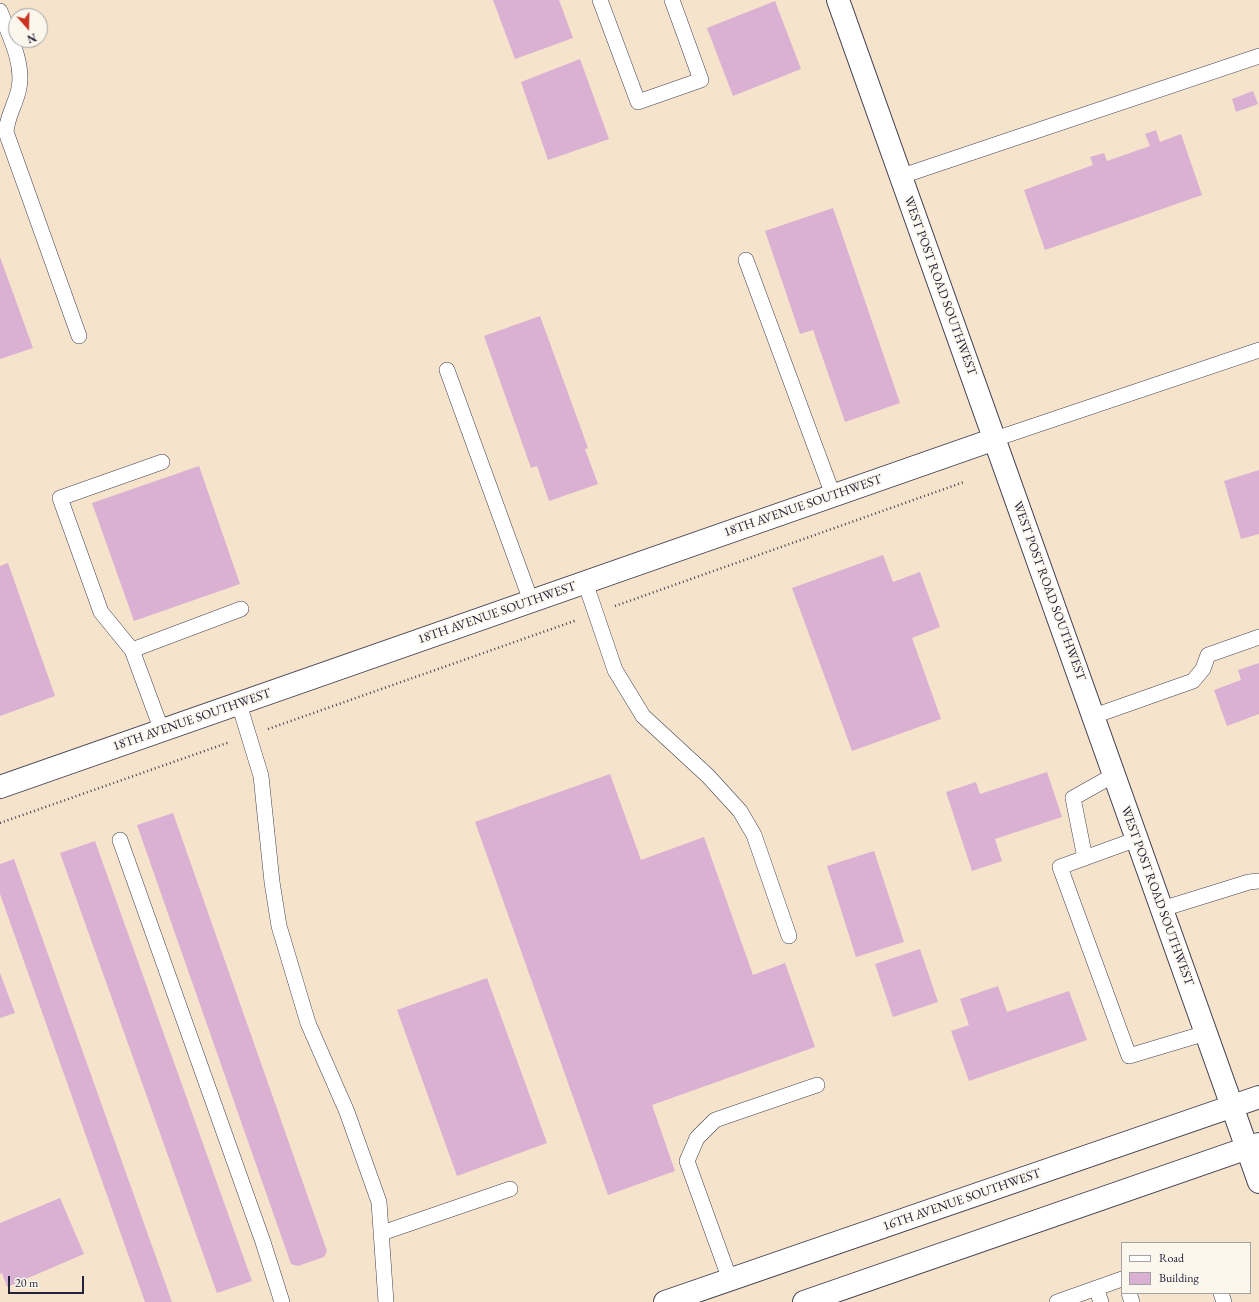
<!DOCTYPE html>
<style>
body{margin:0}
#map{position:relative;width:1259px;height:1302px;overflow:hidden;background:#f5e4cb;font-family:"EB Garamond",serif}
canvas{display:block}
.legend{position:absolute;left:1121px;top:1242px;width:130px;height:52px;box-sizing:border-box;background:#fbf7ec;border:1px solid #a4a2a5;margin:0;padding:5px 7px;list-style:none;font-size:12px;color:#22223b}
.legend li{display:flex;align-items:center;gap:8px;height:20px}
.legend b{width:20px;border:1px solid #a4a2a5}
.north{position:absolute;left:8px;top:8px;width:40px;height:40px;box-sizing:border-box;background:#fbf7ec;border:1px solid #a4a2a5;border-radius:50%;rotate:160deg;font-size:11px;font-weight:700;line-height:16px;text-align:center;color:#22223b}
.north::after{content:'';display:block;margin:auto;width:14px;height:18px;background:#c8321e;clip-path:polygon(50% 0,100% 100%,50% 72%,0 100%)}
.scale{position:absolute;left:8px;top:1276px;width:76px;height:18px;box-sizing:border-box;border:2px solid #22223b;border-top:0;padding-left:5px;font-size:12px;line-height:14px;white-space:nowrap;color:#22223b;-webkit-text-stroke:3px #fbf7ec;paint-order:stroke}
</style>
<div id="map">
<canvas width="1259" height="1302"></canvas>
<ul class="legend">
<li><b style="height:5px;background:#fff"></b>Road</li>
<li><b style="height:11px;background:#dab0d3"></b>Building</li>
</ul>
<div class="north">N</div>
<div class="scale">20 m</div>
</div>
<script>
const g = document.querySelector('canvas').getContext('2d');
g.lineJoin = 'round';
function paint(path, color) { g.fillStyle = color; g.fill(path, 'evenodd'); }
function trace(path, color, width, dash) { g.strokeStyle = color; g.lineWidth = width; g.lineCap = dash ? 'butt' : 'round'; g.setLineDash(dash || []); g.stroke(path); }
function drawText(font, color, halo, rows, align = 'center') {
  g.font = font + ' "EB Garamond",serif'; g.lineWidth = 3.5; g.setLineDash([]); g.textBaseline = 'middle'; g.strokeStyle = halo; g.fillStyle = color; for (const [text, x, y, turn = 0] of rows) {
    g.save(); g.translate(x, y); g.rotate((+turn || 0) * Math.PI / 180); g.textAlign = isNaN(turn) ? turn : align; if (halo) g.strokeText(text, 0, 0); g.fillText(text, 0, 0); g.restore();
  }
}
paint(new Path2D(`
 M 493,0 L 559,0 L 573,38 L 515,59 Z
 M 775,1 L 801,69 L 733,96 L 707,28 Z
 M 580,59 L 609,139 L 548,160 L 521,82 Z
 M 1253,91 L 1258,104 L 1236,112 L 1232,99 Z
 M 1156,130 L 1160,142 L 1181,134 L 1202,195 L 1045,250 L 1024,190 L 1093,165 L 1090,157 L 1104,153 L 1107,161 L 1150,146 L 1145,134 Z
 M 833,208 L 900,403 L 845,422 L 813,330 L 800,334 L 765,231 Z
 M 0,257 L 33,348 L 0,359 Z
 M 540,316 L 588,448 L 585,449 L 598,484 L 549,501 L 537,466 L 531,468 L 484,336 Z
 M 199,466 L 240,584 L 134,621 L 92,503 Z
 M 1259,470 L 1259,534 L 1241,539 L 1224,481 Z
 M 883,555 L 893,582 L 920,572 L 940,627 L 912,638 L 941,719 L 852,751 L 792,588 Z
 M 8,563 L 55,696 L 0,716 L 0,566 Z
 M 1259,663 L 1259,714 L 1227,726 L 1214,690 L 1241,680 L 1238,670 Z
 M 1047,772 L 1062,817 L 995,839 L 1002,861 L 972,871 L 946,792 L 976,782 L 980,794 Z
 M 610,774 L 641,860 L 704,837 L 753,975 L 785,963 L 815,1047 L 652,1105 L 675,1171 L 608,1195 L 475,822 Z
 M 173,813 L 327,1251 L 324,1257 L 298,1266 L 291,1264 L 137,825 Z
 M 95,841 L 252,1281 L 217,1293 L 60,853 Z
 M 874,851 L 904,942 L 856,957 L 827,866 Z
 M 14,859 L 172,1302 L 145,1302 L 0,894 L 0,864 Z
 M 920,949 L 938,1002 L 893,1017 L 875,964 Z
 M 0,973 L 15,1013 L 0,1018 Z
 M 487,978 L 547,1143 L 457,1176 L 397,1010 Z
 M 998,986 L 1007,1012 L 1069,991 L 1087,1040 L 969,1081 L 951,1031 L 969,1025 L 960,999 Z
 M 60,1198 L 84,1254 L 7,1287 L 2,1273 L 0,1274 L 0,1223 Z`), '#dab0d3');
const service = new Path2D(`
 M 600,0 L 638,102 L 701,80 L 672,0
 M 0,11 C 9,35 24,63 19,88 C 16,104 7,116 6,132 L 79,336
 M 902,176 L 1259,56
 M 746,260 L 833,495
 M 447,370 L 531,601
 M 995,439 L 1259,350
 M 162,462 L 60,498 L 101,612 L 132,650 L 162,731
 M 585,582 L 615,670 L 643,716 L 708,776 L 740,811 L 754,835 L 789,936
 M 132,650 L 241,609
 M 239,704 L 261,776 L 272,882 L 279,926 L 308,1023 L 347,1112 L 379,1202 L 386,1302
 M 1094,716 L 1193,681 L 1203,669 L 1208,655 L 1259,637
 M 1137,839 L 1060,867 L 1129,1056 L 1206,1033
 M 120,840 L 263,1242 L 282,1302
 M 1085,858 L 1073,798 L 1114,775
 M 1162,909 L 1249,882 L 1259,881
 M 382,1233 L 510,1189
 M 730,1280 L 687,1161 L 697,1138 L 715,1120 L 817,1085
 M 1096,1288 L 1101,1302
 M 1129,1293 L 1132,1302
 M 1221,1293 L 1224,1302
 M 1057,1302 L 1122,1279`);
const minor = new Path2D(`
 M 0,787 L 995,439`);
const tertiary = new Path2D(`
 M 838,0 L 1259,1182`);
const secondary = new Path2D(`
 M 665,1302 L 1259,1097
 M 804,1302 L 1259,1144`);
trace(service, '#423f51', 16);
trace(minor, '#423f51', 24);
trace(tertiary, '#423f51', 24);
trace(secondary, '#423f51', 24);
trace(new Path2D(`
 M 615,606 L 964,482
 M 268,729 L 577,620
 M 0,823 L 230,742`), '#423f51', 2.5, [1, 3]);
trace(service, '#fff', 15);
trace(minor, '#fff', 22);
trace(tertiary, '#fff', 22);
trace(secondary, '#fff', 22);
drawText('13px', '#22223b', '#fbf7ec', [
 ["WEST POST ROAD SOUTHWEST",940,286,70],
 ["18TH AVENUE SOUTHWEST",803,506,-19],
 ["WEST POST ROAD SOUTHWEST",1049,591,70],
 ["18TH AVENUE SOUTHWEST",497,613,-19],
 ["18TH AVENUE SOUTHWEST",192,720,-19],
 ["WEST POST ROAD SOUTHWEST",1157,896,70],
 ["16TH AVENUE SOUTHWEST",962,1200,-19]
]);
</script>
